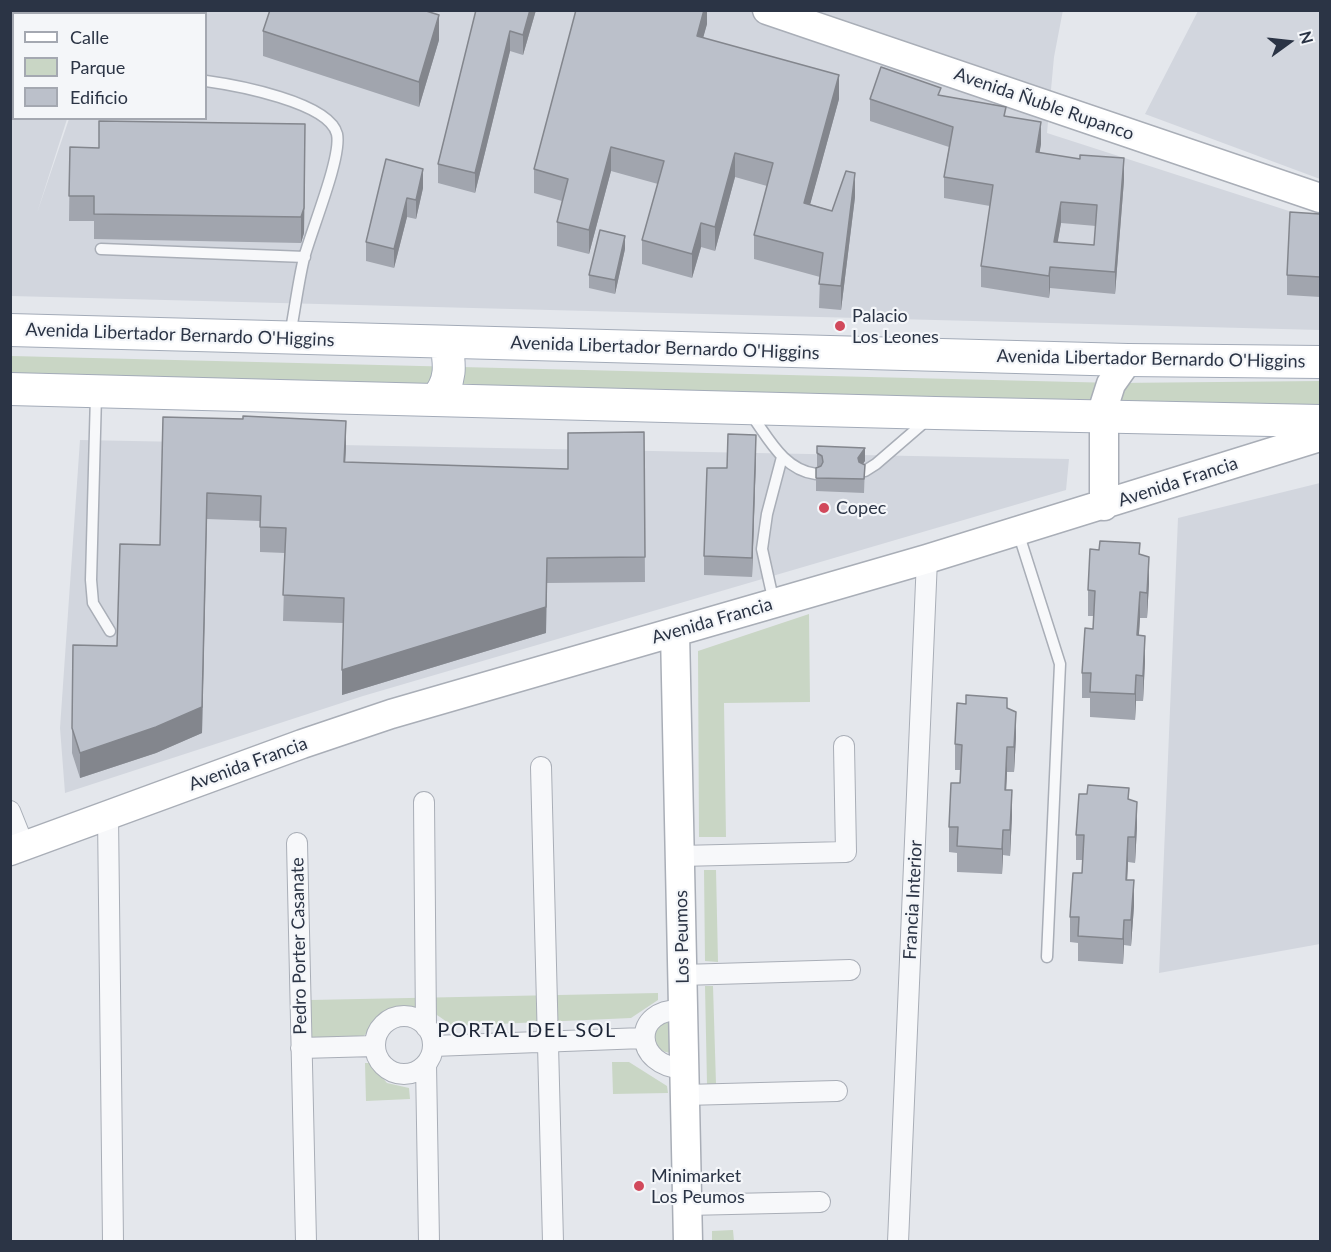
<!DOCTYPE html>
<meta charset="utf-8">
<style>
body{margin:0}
#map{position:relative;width:1331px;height:1252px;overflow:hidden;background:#e4e7ec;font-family:Lato,sans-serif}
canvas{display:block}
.frame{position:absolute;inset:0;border:12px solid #2b3445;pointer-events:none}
.legend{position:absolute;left:12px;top:12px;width:195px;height:108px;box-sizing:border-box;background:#f4f6f9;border:2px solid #a4a8b1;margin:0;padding:8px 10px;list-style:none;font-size:18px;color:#2b3445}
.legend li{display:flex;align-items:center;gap:12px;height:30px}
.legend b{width:30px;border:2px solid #a4a8b1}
.north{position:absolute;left:1259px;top:12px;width:60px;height:60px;-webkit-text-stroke:4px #f4f6f9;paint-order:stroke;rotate:75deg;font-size:16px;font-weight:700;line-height:24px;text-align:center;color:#2b3445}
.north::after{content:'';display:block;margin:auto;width:21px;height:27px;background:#2b3445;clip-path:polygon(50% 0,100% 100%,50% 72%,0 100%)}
</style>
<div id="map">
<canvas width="1331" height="1252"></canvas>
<div class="frame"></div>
<ul class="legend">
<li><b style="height:8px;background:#fff"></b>Calle</li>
<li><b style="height:16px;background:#c9d6c5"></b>Parque</li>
<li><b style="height:16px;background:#bbc0ca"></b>Edificio</li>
</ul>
<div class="north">N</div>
</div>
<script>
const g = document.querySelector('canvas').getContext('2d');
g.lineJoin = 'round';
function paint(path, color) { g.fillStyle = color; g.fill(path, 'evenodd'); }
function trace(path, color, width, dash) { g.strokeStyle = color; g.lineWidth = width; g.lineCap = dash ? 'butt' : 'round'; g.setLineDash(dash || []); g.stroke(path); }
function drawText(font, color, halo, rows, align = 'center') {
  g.font = font + ' Lato,sans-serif'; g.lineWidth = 4.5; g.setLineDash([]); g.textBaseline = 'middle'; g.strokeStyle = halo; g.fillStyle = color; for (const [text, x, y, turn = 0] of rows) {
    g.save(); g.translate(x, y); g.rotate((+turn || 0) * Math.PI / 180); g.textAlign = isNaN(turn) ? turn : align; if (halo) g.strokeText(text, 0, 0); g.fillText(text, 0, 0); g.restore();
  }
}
paint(new Path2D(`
 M 1063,10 L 1054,57 L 1047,133 L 1320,221 L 1320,330 L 11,296 L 11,11 L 102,11 L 101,14 L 14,14 L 14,118 L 67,119 L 37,213 L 69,119 L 206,118 L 206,14 L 104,13 L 105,11 Z
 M 1198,11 L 1320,11 L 1320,179 L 1145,114 Z
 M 80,440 L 1069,459 L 1066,490 L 363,696 L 65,793 L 60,728 Z
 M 1320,483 L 1320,944 L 1159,973 L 1178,518 Z`), '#d2d6de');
paint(new Path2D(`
 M 11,356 L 1116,383 L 1320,381 L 1320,405 L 1279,407 L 11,378 Z
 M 809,614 L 810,702 L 724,703 L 726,837 L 699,837 L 698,651 Z
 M 704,870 L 716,870 L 718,962 L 705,961 Z
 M 705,986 L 713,986 L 716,1084 L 707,1084 Z
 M 658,993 L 658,1000 L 631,1018 L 452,1026 C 428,1006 418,1007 388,1009 L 361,1039 L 311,1040 L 310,1000 Z
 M 669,1020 L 674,1053 C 649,1053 647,1029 669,1020 Z
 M 612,1062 L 629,1062 L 667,1086 L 668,1093 L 613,1094 Z
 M 365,1063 L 370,1063 L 387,1083 L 409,1088 L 410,1099 L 366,1101 Z
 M 733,1230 L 734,1241 L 712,1241 L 712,1231 Z`), '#c9d6c5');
const lane = new Path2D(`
 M 206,81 C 235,85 329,102 337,134 C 342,157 311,231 304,258 C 298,283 295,309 290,335
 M 101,249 L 305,257
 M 96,395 L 91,580 L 93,603 L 110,631
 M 750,413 C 768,437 783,470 816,474
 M 865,471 L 876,464 L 927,420
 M 1018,532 L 1060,664 L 1047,957
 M 774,603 L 762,549 L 767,514 L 782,457`);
const street = new Path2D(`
 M 541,767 L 553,1242
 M 424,802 L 426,1027
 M 10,811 L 24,846
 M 108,816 L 113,1242
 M 297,843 L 306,1242
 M 680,856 L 846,852 L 844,746
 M 682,975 L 850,970
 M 683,1010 C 631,1007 632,1067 685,1069
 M375 1045a29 29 0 1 1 58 0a29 29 0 1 1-58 0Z
 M 433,1046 L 643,1038
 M 301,1048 L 375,1046
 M 426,1064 L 429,1242
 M 685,1095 L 837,1091
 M 687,1205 L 820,1202
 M 898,1242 L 927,559`);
const secondary = new Path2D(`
 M 767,10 L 1320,198
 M 1104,506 L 1104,406 L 1111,384 L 1128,360
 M 675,632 L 688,1242
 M 10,851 L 302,744 L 391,714 L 927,559 L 1320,437`);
const primary = new Path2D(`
 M 10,330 L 1128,360 L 1320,362
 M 10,389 L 935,413 L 1320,421
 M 436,400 C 452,381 450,365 446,342`);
trace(lane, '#a9aeb7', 13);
trace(street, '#a9aeb7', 22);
trace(secondary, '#a9aeb7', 31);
trace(primary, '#a3abb8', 34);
trace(lane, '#f7f8fa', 10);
trace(street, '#f7f8fa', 20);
trace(secondary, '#fff', 28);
trace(primary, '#fff', 32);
paint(new Path2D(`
 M 10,10 L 51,10 L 51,14 L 14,14 L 14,62 L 10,62 Z
 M 476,10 L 536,10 L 523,55 L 510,51 L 475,193 L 438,183 L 438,164 Z
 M 707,10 L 707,24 L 703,37 L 839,99 L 810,204 L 832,211 L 855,197 L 841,310 L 819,308 L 820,277 L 754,259 L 754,235 L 767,186 L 735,177 L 715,251 L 701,247 L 692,278 L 642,264 L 642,240 L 658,184 L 611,171 L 589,254 L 557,246 L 557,222 L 562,201 L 534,193 L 534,169 Z
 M 263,31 L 439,40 L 419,107 L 263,56 Z
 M 941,95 L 1006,117 L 1041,144 L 1039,153 L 1124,180 L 1115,294 L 1050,288 L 1049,298 L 981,287 L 981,266 L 990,206 L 944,198 L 944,177 L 949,147 L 870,121 L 870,99 ZM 1061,223 L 1096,226 L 1094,245 L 1057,243 Z
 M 305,124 L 304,233 L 301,243 L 94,239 L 94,221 L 69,221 L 70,147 L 99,148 Z
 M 386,159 L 423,188 L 416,219 L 407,217 L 394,268 L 366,261 L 366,242 Z
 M 1320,214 L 1320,297 L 1287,295 L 1287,275 Z
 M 625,249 L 615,294 L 589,288 L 589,275 Z
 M 163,417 L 346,446 L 345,462 L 568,469 L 644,432 L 645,582 L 547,583 L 546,633 L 342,695 L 343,623 L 283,621 L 285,553 L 260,552 L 260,521 L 207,519 L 202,733 L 156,753 L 80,778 L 72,753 L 72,728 L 117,646 L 160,545 Z
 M 817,446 L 865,461 L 862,464 L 865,465 L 864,493 L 816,491 L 816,468 L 818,467 L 817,466 Z
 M 756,455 L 752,577 L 704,575 L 704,556 L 727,468 Z
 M 1140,554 L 1149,583 L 1147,618 L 1140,618 L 1139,635 L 1145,661 L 1143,701 L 1136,701 L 1135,720 L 1090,717 L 1090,698 L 1082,698 L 1082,673 L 1093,629 L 1094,616 L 1088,616 L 1088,590 Z
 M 1007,708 L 1016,737 L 1014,772 L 1007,772 L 1006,790 L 1012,816 L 1010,856 L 1003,855 L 1002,874 L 957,872 L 957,853 L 949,852 L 949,827 L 960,783 L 961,770 L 955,770 L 955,744 Z
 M 1129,799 L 1137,827 L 1135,863 L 1128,862 L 1127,880 L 1134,906 L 1131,946 L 1124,945 L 1123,964 L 1078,961 L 1078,943 L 1070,942 L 1070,917 L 1082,873 L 1082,860 L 1076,860 L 1076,835 Z`), '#a1a5ae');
paint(new Path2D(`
 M 530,10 L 536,10 L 523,55 L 523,35 Z
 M 704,10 L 707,10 L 707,24 L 697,60 L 697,36 Z
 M 439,15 L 439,40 L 419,107 L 419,82 Z
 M 510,31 L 510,51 L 475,193 L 475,173 Z
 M 839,75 L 839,99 L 804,227 L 804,203 Z
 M 1041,122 L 1041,144 L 1036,174 L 1036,152 Z
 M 611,147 L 611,171 L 589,254 L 589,230 Z
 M 305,150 L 304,233 L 301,243 L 301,217 Z
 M 735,153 L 735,177 L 715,251 L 715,227 Z
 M 1124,158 L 1124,180 L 1115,294 L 1115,272 Z
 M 423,169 L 423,188 L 416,219 L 416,200 Z
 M 855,173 L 855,197 L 841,310 L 841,286 Z
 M 407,198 L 407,217 L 394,268 L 394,249 Z
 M 1061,202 L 1061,223 L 1054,264 L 1054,242 Z
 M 701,223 L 701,247 L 692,278 L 692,254 Z
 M 625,236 L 625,249 L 615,294 L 615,280 Z
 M 1050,267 L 1050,288 L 1049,298 L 1049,276 Z
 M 346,421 L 346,446 L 344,487 L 344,462 Z
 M 756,435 L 756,455 L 752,577 L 752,558 Z
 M 865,448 L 865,461 L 858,471 L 858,458 Z
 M 207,493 L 202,733 L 156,753 L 80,778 L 80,753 Z
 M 1149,557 L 1149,583 L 1147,618 L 1147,593 Z
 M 547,558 L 546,633 L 342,695 L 342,670 Z
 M 1140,592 L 1140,618 L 1137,661 L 1137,635 Z
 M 1145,636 L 1145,661 L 1143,701 L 1143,676 Z
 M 1136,675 L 1136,701 L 1135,720 L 1135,694 Z
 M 1016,712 L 1016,737 L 1014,772 L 1014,747 Z
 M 1007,747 L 1007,772 L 1005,815 L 1005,790 Z
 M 1012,790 L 1012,816 L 1010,856 L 1010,830 Z
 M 1137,802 L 1137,827 L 1135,863 L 1135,837 Z
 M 1003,830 L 1003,855 L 1002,874 L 1002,849 Z
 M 1128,837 L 1128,862 L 1126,905 L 1126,880 Z
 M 1134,880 L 1134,906 L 1131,946 L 1131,920 Z
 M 1124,920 L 1124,945 L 1123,964 L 1123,939 Z`), '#83868d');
const building = new Path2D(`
 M 10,10 L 51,10 L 50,14 L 14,14 L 14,36 L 10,36 Z
 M 270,10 L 423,10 L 439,15 L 419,82 L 263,31 Z
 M 476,10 L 530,10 L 523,35 L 510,31 L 475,173 L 438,164 Z
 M 576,10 L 704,10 L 697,36 L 839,75 L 804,203 L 832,211 L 846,171 L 855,173 L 841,286 L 819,284 L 823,253 L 754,235 L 773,163 L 735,153 L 715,227 L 701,223 L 692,254 L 642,240 L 664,161 L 611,147 L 589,230 L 557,222 L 568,179 L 534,169 Z
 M 881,67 L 941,88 L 938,95 L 1006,107 L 1004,116 L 1041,122 L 1036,152 L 1080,159 L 1080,155 L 1124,158 L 1115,272 L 1050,267 L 1049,276 L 981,266 L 993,185 L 944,177 L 953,127 L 870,99 ZM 1061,202 L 1097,205 L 1094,245 L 1054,242 Z
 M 99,121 L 305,124 L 304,208 L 301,217 L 94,214 L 94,196 L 69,196 L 70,147 L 99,148 Z
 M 386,159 L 423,169 L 416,200 L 407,198 L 394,249 L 366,242 Z
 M 1290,212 L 1320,214 L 1320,277 L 1287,275 Z
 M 600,230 L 625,236 L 615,280 L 589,275 Z
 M 243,416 L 346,421 L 344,462 L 568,469 L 568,433 L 644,432 L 645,557 L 547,558 L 546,607 L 342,670 L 344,598 L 283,595 L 286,528 L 260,527 L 261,496 L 207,493 L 202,707 L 156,727 L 80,753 L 72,728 L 73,645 L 117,646 L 120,544 L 160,545 L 163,417 L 243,419 Z
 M 728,434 L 756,435 L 752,558 L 704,556 L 707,468 L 727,468 Z
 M 817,446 L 865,448 L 858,458 L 859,462 L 865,465 L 864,479 L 816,478 L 816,468 L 821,466 L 823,462 L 822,456 L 817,453 Z
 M 1100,541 L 1140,543 L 1139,554 L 1149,557 L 1147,593 L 1140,592 L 1137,635 L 1145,636 L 1143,676 L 1136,675 L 1135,694 L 1090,692 L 1091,673 L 1082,673 L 1085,628 L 1093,629 L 1095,591 L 1088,590 L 1090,549 L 1099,550 Z
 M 966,695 L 1007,698 L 1007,708 L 1016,712 L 1014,747 L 1007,747 L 1005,790 L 1012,790 L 1010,830 L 1003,830 L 1002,849 L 957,846 L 958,827 L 949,827 L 951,783 L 960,783 L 962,745 L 955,744 L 957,703 L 966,704 Z
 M 1088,785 L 1129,788 L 1128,799 L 1137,802 L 1135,837 L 1128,837 L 1126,880 L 1134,880 L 1131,920 L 1124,920 L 1123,939 L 1078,936 L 1079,917 L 1070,917 L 1073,873 L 1082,873 L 1084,835 L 1076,835 L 1079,794 L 1087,794 Z`);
paint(building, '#bbc0ca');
trace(building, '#83868d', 1.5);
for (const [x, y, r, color] of [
 [840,326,6,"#d1495b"],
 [824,508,6,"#d1495b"],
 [639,1186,6,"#d1495b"]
]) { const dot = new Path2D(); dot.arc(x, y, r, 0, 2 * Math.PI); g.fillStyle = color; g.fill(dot); trace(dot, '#f4f6f9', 2); }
drawText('18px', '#2b3445', '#f4f6f9', [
 ["Avenida Ñuble Rupanco",1044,104,19],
 ["Avenida Libertador Bernardo O'Higgins",180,335,2],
 ["Avenida Libertador Bernardo O'Higgins",665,348,2],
 ["Avenida Libertador Bernardo O'Higgins",1151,359,1],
 ["Avenida Francia",1178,482,-18],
 ["Avenida Francia",712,621,-16],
 ["Avenida Francia",248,764,-20],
 ["Francia Interior",913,900,-87],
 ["Los Peumos",682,937,-91],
 ["Pedro Porter Casanate",299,946,-91]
]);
drawText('18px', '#2b3445', '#f4f6f9', [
 ["Palacio",852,316],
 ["Los Leones",852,337],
 ["Copec",836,508],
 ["Minimarket",651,1176],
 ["Los Peumos",651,1197]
], 'left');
g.letterSpacing = '1.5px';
drawText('20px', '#1d2536', '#f4f6f9', [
 ["PORTAL DEL SOL",527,1031]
]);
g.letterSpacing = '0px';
</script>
